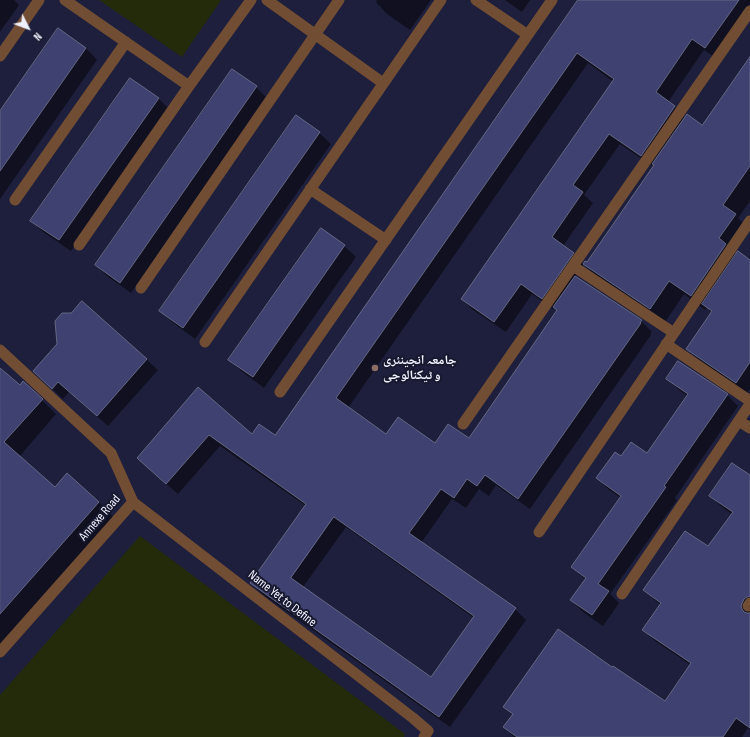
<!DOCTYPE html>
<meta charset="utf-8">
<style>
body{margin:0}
#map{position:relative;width:750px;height:737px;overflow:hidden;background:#17192f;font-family:"Sofia Sans Condensed",sans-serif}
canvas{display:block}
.north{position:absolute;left:8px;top:8px;width:40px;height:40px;-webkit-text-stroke:3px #17192f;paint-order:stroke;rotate:132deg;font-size:11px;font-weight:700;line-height:16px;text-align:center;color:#eff0fd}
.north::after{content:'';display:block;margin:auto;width:14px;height:18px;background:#eff0fd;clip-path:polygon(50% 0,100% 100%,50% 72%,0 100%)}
</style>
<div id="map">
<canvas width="750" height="737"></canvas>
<div class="north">N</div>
</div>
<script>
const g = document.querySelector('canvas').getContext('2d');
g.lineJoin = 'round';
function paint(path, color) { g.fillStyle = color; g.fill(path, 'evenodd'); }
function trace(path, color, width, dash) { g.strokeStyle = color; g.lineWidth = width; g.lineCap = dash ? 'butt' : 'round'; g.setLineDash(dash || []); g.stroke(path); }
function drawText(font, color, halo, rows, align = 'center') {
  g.font = font + ' "Sofia Sans Condensed","Noto Naskh Arabic",sans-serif'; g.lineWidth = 4; g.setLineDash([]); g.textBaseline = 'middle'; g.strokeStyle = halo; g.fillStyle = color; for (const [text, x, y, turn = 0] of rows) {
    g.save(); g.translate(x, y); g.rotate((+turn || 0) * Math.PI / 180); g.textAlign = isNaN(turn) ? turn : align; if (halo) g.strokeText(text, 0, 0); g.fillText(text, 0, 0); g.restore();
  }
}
paint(new Path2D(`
 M 0,0 L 750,0 L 750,737 L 0,737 Z`), '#1e1f3c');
paint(new Path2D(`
 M 99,0 L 221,0 L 182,57 Z
 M 140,536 L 405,734 L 404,737 L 0,737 L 0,695 Z`), '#232b0a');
paint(new Path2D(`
 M 0,0 L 14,0 L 19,5 L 0,32 Z
 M 377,0 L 431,0 L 410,30 L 387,14 L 376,2 Z
 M 505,0 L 530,0 L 522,12 Z
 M 580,0 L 750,0 L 750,4 L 716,58 L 704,50 L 668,102 L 675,107 L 685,118 L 702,127 L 750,58 L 750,201 L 738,218 L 749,229 L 733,252 L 736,255 L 750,261 L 750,389 L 747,393 L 699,360 L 687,349 L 712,313 L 707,307 L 705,310 L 684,294 L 665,322 L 598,278 L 584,264 L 587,263 L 655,166 L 654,164 L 652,166 L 620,144 L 584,195 L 593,203 L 563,246 L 573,253 L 584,264 L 575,277 L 641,321 L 652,332 L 650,334 L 651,335 L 530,509 L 496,485 L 489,496 L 479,489 L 466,508 L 452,499 L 421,543 L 515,609 L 526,620 L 450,727 L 262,594 L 251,583 L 306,506 L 220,446 L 178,494 L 149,469 L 138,458 L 198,389 L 252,436 L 275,436 ZM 588,63 L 614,82 L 462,299 L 473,310 L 506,332 L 532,294 L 553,309 L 554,307 L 558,310 L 469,440 L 435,445 L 386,435 L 348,408 ZM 346,527 L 474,618 L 432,678 L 303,587 Z
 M 58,29 L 86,48 L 97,60 L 0,199 L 0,113 Z
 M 256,87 L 267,98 L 131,293 L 107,276 L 96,265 Z
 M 158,98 L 170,110 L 71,251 L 43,232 L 32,221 Z
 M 319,133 L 331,144 L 195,339 L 172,322 L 161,311 Z
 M 344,246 L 356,257 L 264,388 L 241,371 L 230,360 Z
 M 82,302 L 147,360 L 158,370 L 108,426 L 69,392 L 63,399 L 45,382 L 72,314 Z
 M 0,369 L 20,387 L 42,400 L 56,414 L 19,457 L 55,489 L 67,474 L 99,502 L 113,517 L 0,645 Z
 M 667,379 L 727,395 L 738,406 L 675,498 L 677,500 L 610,594 L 619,603 L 603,626 L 583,612 L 571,600 L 586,580 L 572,567 L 621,498 L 609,490 L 598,478 L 621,457 L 647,454 L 688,396 L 679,390 Z
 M 750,477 L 750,730 L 748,728 L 742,737 L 514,737 L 504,727 L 513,715 L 504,707 L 665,703 L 691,665 L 655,641 L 644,629 L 661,605 L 656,601 L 645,590 L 708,548 L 733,515 L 722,507 L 710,496 Z`), '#0007');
const building = new Path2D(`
 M 578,0 L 739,0 L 705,48 L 692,39 L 656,92 L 675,106 L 641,156 L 609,134 L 573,185 L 583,192 L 552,237 L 574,253 L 542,299 L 521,284 L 494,322 L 461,299 L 614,79 L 577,53 L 336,398 L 386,434 L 398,417 L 435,443 L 448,424 L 469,438 L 557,310 L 553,307 L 575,276 L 642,320 L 640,323 L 641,323 L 518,499 L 485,475 L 477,486 L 467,479 L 454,498 L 441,489 L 409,533 L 516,608 L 439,717 L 250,583 L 306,504 L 209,435 L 166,484 L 137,458 L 198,387 L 252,434 L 259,424 L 275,435 ZM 334,517 L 474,616 L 431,677 L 291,578 Z
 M 58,28 L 86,48 L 0,171 L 0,111 Z
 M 750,57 L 750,166 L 723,205 L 736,214 L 719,238 L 726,244 L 691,296 L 669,281 L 650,309 L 583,264 L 585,261 L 587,262 L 654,165 L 652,164 L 687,114 L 702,125 Z
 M 232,69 L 257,86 L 120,283 L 95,265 Z
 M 130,78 L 159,98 L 59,240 L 30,221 Z
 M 296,115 L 320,132 L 183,328 L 159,311 Z
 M 321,228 L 345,245 L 253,377 L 228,360 Z
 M 738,251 L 750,260 L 750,362 L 736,383 L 686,349 L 712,311 L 702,304 Z
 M 82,301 L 147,359 L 97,416 L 58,382 L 52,389 L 33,371 L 57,344 L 55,321 L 62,313 L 71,313 Z
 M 678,361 L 728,394 L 664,486 L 666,487 L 598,584 L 609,591 L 592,615 L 570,600 L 586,578 L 571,567 L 621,496 L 596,478 L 615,452 L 621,456 L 631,442 L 647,453 L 688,394 L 666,379 Z
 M 0,368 L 20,385 L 23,381 L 43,399 L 4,442 L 55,487 L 67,473 L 99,502 L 0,614 Z
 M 732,463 L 750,475 L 750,596 L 747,597 L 744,599 L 741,606 L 742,609 L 744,612 L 747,613 L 750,613 L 750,728 L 736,718 L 723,737 L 517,737 L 503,727 L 513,714 L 503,707 L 558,629 L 612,667 L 613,666 L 665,701 L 691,663 L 642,630 L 661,603 L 643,590 L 685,531 L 708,546 L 733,512 L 709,496 Z`);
paint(building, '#3f4271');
trace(building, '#646782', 1);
trace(new Path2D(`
 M 0,350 L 111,453 L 133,502 L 0,652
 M 133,502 L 413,718 L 428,731 L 424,737`), '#714d34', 11);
trace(new Path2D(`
 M 65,0 L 189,86
 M 267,0 L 383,83
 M 476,0 L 528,35
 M 0,56 L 39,0
 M 310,189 L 386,240
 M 15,200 L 126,42
 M 79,245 L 189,86 L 251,0
 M 573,266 L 674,333
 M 141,288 L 339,0
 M 205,342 L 441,0
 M 666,344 L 750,401
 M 280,392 L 552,0
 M 739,421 L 750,428
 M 463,424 L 750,11
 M 539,532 L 750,221
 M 622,594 L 750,404
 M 748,606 L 750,603`), '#714d34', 11);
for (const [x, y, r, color] of [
 [375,368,4,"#8d6e63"]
]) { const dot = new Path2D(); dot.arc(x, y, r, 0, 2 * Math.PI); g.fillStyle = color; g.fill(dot); trace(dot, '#17192f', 1.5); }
drawText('bold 13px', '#eff0fd', '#17192f', [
 ["جامعہ انجینئری",383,361],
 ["و ٹیکنالوجی",383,376]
], 'left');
drawText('13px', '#eff0fd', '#17192f', [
 ["Annexe Road",100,518,-49],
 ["Name Yet to Define",282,599,38]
]);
</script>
